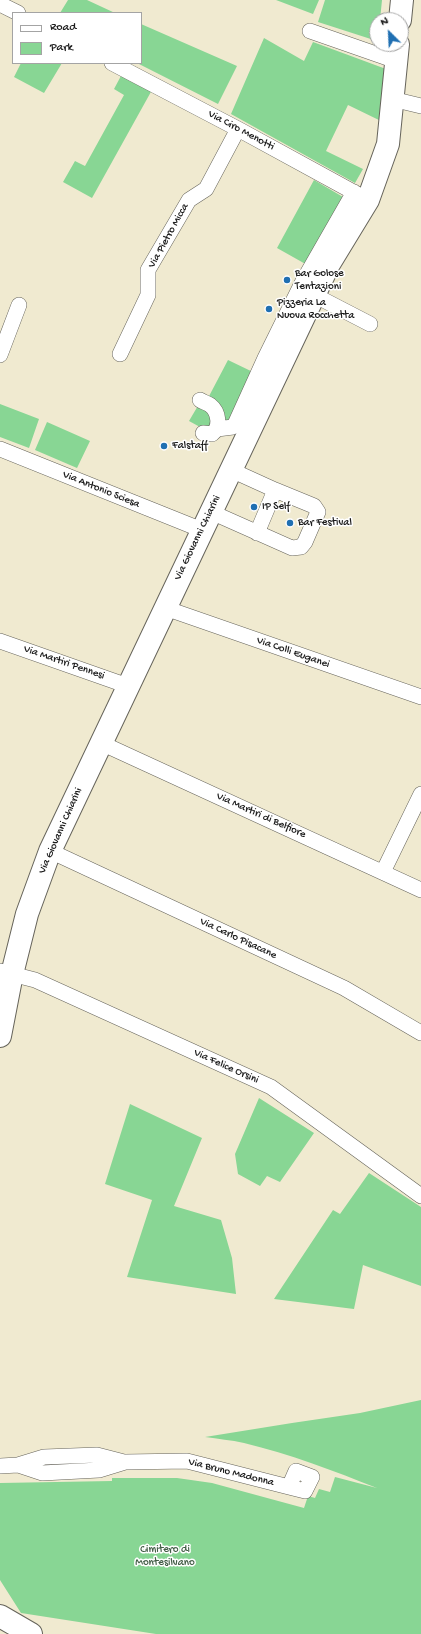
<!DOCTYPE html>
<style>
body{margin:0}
#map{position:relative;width:421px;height:1634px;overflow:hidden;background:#f0ead0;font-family:"Gochi Hand",sans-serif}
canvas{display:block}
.legend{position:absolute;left:12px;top:12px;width:130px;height:52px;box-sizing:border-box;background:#fff;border:1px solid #a4a4a4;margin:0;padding:5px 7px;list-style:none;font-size:12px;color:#1c1c1c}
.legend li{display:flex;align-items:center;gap:8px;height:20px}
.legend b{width:20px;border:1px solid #a4a4a4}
.north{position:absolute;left:369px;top:12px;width:40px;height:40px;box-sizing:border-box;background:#fff;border:1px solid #a4a4a4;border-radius:50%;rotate:336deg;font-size:11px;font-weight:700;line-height:16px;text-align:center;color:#1c1c1c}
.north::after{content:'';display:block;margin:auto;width:14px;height:18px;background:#1f6fb2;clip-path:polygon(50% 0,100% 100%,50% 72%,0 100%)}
</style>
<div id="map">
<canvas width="421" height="1634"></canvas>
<ul class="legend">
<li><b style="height:5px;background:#fff"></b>Road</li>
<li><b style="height:11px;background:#88d694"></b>Park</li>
</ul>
<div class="north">N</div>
</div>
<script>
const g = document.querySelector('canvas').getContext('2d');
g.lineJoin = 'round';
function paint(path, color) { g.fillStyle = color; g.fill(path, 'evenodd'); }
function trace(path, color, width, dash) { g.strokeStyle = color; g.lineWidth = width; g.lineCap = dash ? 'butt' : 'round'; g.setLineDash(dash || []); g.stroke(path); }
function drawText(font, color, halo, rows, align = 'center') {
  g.font = font + ' "Gochi Hand",sans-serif'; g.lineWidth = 3; g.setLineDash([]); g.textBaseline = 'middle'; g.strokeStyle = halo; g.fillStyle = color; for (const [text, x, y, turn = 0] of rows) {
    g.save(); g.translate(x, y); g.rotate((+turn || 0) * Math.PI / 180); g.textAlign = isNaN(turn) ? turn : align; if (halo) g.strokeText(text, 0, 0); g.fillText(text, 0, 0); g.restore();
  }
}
paint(new Path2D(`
 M 68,0 L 87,0 L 115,13 L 60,13 Z
 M 276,0 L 319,0 L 313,14 Z
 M 325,0 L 382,0 L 380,20 L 377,20 L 377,41 L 318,22 Z
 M 141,24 L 237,66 L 218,104 L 137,63 L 141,63 Z
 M 264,38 L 304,61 L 313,42 L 386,69 L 383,122 L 348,105 L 326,151 L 363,169 L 355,183 L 231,114 Z
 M 21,63 L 62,63 L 44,93 L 14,77 Z
 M 122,74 L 152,90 L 92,198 L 63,182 L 75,161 L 85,166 L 124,95 L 114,89 Z
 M 314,180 L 343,197 L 309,266 L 277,248 Z
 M 228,360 L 255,373 L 232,426 L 211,433 L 189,421 L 199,404 L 207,400 Z
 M 0,404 L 39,419 L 29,448 L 0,437 Z
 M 47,422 L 90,441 L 77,468 L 35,450 Z
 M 259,1098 L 314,1133 L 280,1182 L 267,1176 L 260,1186 L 238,1174 L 235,1154 Z
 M 130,1104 L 202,1138 L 174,1206 L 221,1220 L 232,1258 L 236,1294 L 127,1277 L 152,1200 L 105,1184 Z
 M 369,1173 L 421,1207 L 421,1286 L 363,1265 L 354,1309 L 274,1299 L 333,1210 L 340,1214 Z
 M 421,1400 L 421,1634 L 156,1634 L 21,1613 L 0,1580 L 0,1483 L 112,1481 L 112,1478 L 177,1478 L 212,1483 L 304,1508 L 308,1496 L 315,1498 L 319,1489 L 330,1492 L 335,1477 L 377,1488 C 334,1471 290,1454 244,1443 C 231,1440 218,1439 205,1437 L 292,1423 L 360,1413 Z`), '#88d694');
const street = new Path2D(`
 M 0,4 L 18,13
 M 310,31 L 396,61
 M 112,63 L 238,129 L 368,200
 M 392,99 L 421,106
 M 314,295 L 370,324
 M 120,354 L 148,295 L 148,270 L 189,200 L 206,189 L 238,129
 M 0,355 L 19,305
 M 200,400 C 203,402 207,403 210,405 C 219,412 221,427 212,434 L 203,433
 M 217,429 L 233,427 L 236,422 L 265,358 L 303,281 L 354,192
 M 0,449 L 202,530
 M 211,512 L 292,548 L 301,547 L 305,542 L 318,512 L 314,506 L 275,490 L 231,470
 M 257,533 L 275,490
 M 165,608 L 421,697
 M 0,641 L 128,686
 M 101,743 L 421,890
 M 50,851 L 344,988 L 421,1033
 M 383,872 L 421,794
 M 0,971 L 35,980 L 271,1087 L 421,1196
 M 18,1465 L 42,1473 L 99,1470 L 125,1462 L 187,1461 L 289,1487 L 305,1491 L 312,1477 L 296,1471 L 289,1487
 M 0,1466 L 18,1465 L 44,1457 L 97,1455 L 124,1462`);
const secondary = new Path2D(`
 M 400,20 L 402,0
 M 0,1036 L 12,974 L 27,914 L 50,851 L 329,264 L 368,200 L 388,144 L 398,44`);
const primary = new Path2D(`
 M 0,1616 L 31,1634`);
trace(street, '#66645b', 16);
trace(secondary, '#66645b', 24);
trace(primary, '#66645b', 24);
trace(street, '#fff', 15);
trace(secondary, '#fff', 22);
trace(primary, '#fff', 22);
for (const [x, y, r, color] of [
 [287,280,4,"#1f6fb2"],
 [269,309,4,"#1f6fb2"],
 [164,446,4,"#1f6fb2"],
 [254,507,4,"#1f6fb2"],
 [290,523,4,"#1f6fb2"]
]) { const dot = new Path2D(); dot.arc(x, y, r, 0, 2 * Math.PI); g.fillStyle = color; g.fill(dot); trace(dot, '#fff', 1.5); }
drawText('11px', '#1c1c1c', '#fff', [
 ["Via Ciro Menotti",241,131,28],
 ["Via Pietro Micca",169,236,-61],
 ["Via Antonio Sciesa",101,490,22],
 ["Via Giovanni Chiarini",198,538,-64],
 ["Via Colli Euganei",293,653,19],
 ["Via Martiri Pennesi",64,663,19],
 ["Via Martiri di Belfiore",261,816,24],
 ["Via Giovanni Chiarini",61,831,-66],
 ["Via Carlo Pisacane",238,939,25],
 ["Via Felice Orsini",226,1067,24],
 ["Via Bruno Madonna",231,1473,14]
]);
drawText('11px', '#1c1c1c', '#fff', [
 ["Bar Golose",295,274],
 ["Tentazioni",295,287],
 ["Pizzeria La",277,303],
 ["Nuova Rocchetta",277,316],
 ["Falstaff",172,446],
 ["IP Self",262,507],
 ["Bar Festival",298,523]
], 'left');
drawText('11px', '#425d46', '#fff', [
 ["Cimitero di",165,1550],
 ["Montesilvano",165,1563]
]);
</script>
